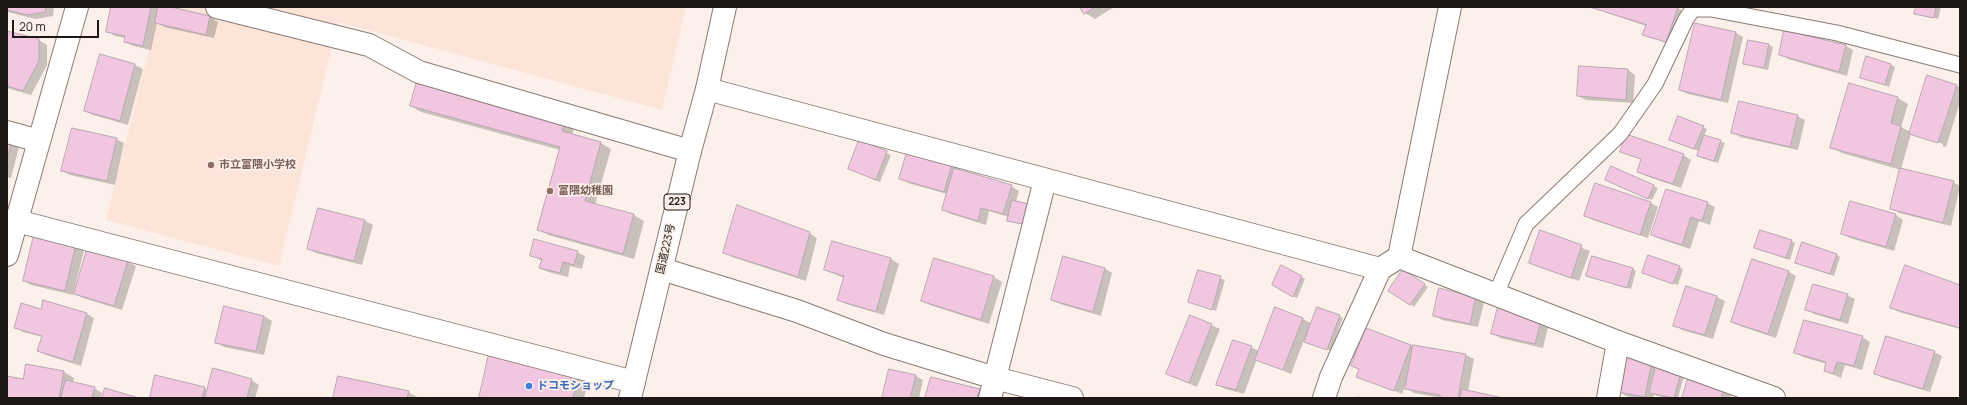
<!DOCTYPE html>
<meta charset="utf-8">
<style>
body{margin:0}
#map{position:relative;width:1967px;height:405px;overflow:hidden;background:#fdf0ea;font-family:Manrope,sans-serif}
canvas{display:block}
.frame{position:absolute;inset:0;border:8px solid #1d1815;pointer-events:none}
.scale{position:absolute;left:12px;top:20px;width:87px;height:18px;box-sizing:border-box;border:2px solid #1d1815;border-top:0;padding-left:5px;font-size:12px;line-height:14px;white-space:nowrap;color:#1d1815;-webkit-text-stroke:3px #fdf0ea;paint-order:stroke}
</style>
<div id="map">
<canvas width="1967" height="405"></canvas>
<div class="frame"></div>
<div class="scale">20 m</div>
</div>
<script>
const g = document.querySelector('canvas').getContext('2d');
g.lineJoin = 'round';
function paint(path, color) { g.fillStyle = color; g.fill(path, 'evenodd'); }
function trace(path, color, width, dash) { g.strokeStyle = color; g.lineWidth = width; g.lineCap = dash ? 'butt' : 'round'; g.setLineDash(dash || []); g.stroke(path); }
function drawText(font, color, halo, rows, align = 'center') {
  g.font = font + ' Manrope,"Noto Sans JP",sans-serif'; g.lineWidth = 3.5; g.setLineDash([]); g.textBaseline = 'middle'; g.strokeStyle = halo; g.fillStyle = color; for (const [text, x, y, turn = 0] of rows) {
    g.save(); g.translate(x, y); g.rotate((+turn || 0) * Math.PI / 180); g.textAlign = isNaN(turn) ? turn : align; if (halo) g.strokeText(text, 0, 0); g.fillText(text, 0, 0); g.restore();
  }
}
paint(new Path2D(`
 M 160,7 L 686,7 L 662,110 L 338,22 L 279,266 L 106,220 Z`), '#fce4d9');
paint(new Path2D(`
 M 7,7 L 54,7 L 53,16 L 36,19 L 7,12 Z
 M 112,7 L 167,7 L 210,17 L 218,22 L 214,38 L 164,27 L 157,22 L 151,50 L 133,46 L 125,42 L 126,38 L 115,36 L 107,31 Z
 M 1081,7 L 1114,7 L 1095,19 L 1085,13 Z
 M 1590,7 L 1676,7 L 1685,12 L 1674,46 L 1644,34 L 1646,26 Z
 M 1917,7 L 1941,7 L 1938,19 L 1915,13 Z
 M 7,32 L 39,40 L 47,45 L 47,65 L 31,95 L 7,88 Z
 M 1736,33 L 1743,37 L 1728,103 L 1688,94 L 1680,90 Z
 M 1769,45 L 1773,47 L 1768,70 L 1744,64 Z
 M 1846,46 L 1853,50 L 1847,76 L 1788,59 L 1781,54 Z
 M 101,55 L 135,65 L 143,69 L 128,125 L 93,115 L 85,111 Z
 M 1891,65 L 1895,67 L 1889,87 L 1861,77 Z
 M 1628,70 L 1635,75 L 1633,103 L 1586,100 L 1578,96 Z
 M 1956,85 L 1960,88 L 1960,102 L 1946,147 L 1917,138 L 1943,146 L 1943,144 L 1917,135 L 1917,137 L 1911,134 L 1901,169 L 1953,182 L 1960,186 L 1951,226 L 1899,213 L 1891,208 L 1901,170 L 1842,153 L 1831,147 L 1898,98 L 1908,104 L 1901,127 L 1910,132 Z
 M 411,106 L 575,125 L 572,135 L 601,143 L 611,149 L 595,205 L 634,215 L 644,221 L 634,259 L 548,235 L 538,229 L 560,150 L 421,112 Z
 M 1797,116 L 1805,120 L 1798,150 L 1740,137 L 1733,132 Z
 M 1703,127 L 1707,129 L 1704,136 L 1725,143 L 1718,163 L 1702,158 L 1698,155 L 1699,151 L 1674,142 Z
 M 7,137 L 20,143 L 11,178 L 7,177 Z
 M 116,139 L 124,143 L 115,185 L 70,175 L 63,171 Z
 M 860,142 L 891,155 L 880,182 L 849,169 Z
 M 1621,151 L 1683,155 L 1691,160 L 1681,188 L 1646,176 L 1638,171 L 1642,160 Z
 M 962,160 L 959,171 L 1011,186 L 1019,191 L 1016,202 L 1032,227 L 1012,222 L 1008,220 L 1009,217 L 989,211 L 986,225 L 951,214 L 943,210 L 947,194 L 908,183 L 900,178 Z
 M 1611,167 L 1658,188 L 1652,200 L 1610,182 Z
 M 1851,202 L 1896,215 L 1903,220 L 1894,251 L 1850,238 L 1842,233 Z
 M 1651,203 L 1658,207 L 1648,238 L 1593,220 L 1585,215 Z
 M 1707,203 L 1715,207 L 1710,225 L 1699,221 L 1690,249 L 1660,239 L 1652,235 Z
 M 365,221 L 373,225 L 362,265 L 316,253 L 308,249 Z
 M 1541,232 L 1590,251 L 1579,281 L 1538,267 L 1530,263 Z
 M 809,233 L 817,238 L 806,281 L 732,257 L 724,252 Z
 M 34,236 L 84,250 L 73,295 L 31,285 L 24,281 Z
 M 1791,241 L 1795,243 L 1790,260 L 1755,248 Z
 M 833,243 L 891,259 L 899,264 L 884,315 L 846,304 L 838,300 L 844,278 L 825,270 Z
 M 88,250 L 128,262 L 136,266 L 122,310 L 83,298 L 75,294 Z
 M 577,252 L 585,256 L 582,269 L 570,266 L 568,277 L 548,272 L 540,268 L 542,261 L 531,255 Z
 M 1837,255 L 1840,257 L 1834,276 L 1796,263 Z
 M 935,260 L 994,277 L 1002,282 L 989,324 L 930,305 L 922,301 Z
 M 1281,266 L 1305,279 L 1297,298 L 1274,285 Z
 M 1679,267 L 1683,269 L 1678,285 L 1643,272 Z
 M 1104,268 L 1112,273 L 1101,316 L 1060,304 L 1052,300 Z
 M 1632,268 L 1636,271 L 1631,289 L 1587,276 Z
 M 1199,271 L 1225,280 L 1216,311 L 1190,302 Z
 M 1789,272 L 1796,276 L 1776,338 L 1740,326 L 1732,322 Z
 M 1407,273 L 1428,287 L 1414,307 L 1410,304 Z
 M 1960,286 L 1960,329 L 1899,312 L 1891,307 Z
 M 1687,287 L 1717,297 L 1725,301 L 1713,339 L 1682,330 L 1675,325 Z
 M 1847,295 L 1855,299 L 1848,324 L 1814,314 L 1807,309 Z
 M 1476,298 L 1484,302 L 1478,327 L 1442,320 L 1434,315 Z
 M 41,310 L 87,314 L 94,318 L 81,366 L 46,355 L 39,351 L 43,337 L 23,332 L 15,327 Z
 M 264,316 L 272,321 L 264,355 L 224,347 L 217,342 Z
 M 1190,316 L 1220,329 L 1197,387 L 1167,374 Z
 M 1339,316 L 1343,318 L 1331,351 L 1304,340 L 1291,374 L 1257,359 L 1244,394 L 1225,389 L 1217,384 L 1234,341 L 1260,351 L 1303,319 L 1312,324 Z
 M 1550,319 L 1543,348 L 1500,338 L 1492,333 Z
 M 1862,337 L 1870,342 L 1862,370 L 1845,365 L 1841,378 L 1825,371 L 1827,364 L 1803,357 L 1795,352 Z
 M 1411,345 L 1466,355 L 1474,359 L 1468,391 L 1499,398 L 1441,398 L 1414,393 L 1406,388 L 1406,383 L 1402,394 L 1357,376 L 1360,370 L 1353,366 Z
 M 1934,352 L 1942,356 L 1930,392 L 1883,378 L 1875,373 Z
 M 1626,355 L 1685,372 L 1678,398 L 1667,398 L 1654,395 L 1653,398 L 1638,398 L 1626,396 L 1618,391 Z
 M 64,372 L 74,378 L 73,383 L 94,388 L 102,393 L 100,398 L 7,398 L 7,377 L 24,380 Z
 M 578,376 L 588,381 L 584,398 L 480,398 Z
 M 916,376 L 923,380 L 919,398 L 883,398 Z
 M 1690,376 L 1733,391 L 1730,398 L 1683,398 Z
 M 251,380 L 259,385 L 255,398 L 151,398 L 204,388 L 208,390 Z
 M 979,390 L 987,395 L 986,398 L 926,398 Z
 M 408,392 L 419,398 L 334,398 Z
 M 1357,396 L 1364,398 L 1357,398 Z`), '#0003');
const building = new Path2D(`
 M 7,7 L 46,7 L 45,12 L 27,15 L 7,10 Z
 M 111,7 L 151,7 L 143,46 L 124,42 L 125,36 L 106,32 Z
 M 158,7 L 171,7 L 210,16 L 206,35 L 155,23 Z
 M 1080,7 L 1095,7 L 1084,14 Z
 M 1590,7 L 1678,7 L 1666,42 L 1642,35 L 1646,25 Z
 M 1916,7 L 1936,7 L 1934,18 L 1914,14 Z
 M 1695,23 L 1736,32 L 1721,100 L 1679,90 Z
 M 1784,30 L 1846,45 L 1839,72 L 1779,55 Z
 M 7,31 L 39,39 L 39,61 L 23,91 L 7,86 Z
 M 1748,40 L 1769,44 L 1764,68 L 1743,64 Z
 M 100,54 L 135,64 L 120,121 L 84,111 Z
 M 1866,56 L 1891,64 L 1885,85 L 1860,78 Z
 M 1579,66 L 1628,69 L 1626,100 L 1577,96 Z
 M 1927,75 L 1957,85 L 1938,143 L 1909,134 Z
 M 418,78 L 565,118 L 562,131 L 601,142 L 585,201 L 634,214 L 623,254 L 537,230 L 560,147 L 410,106 Z
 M 1849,83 L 1898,97 L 1891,123 L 1901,126 L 1891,164 L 1830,148 Z
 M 1739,101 L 1798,115 L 1790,147 L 1731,133 Z
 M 1678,116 L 1704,126 L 1694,149 L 1669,140 Z
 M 72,128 L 117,138 L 107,181 L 61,171 Z
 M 1626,134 L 1684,154 L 1673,184 L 1637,172 L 1641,159 L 1620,152 Z
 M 1704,135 L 1721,140 L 1714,161 L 1697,156 Z
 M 7,136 L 13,137 L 7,160 Z
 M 859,140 L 887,151 L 876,180 L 848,169 Z
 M 910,142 L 955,154 L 944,192 L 899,179 Z
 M 1611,166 L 1654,185 L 1648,199 L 1605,180 Z
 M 954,168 L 1012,185 L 1003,214 L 981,208 L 978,221 L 942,210 Z
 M 1900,168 L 1954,181 L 1943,223 L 1890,209 Z
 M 1595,183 L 1651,202 L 1640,235 L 1584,216 Z
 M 1666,189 L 1708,202 L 1702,221 L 1691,217 L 1682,245 L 1651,235 Z
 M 1012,200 L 1033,205 L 1028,225 L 1007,221 Z
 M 1850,201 L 1896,214 L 1886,247 L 1841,234 Z
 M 737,205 L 810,232 L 798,277 L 723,253 Z
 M 318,208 L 365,220 L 354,261 L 307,249 Z
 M 1540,230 L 1582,245 L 1571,278 L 1529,263 Z
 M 1760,230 L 1792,240 L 1786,258 L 1754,248 Z
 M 34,235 L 76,244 L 65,291 L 23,281 Z
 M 534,239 L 578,251 L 574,265 L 563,262 L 560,273 L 539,268 L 542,259 L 530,256 Z
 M 832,241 L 891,258 L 876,312 L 837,300 L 844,276 L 824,270 Z
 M 1802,242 L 1837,254 L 1830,274 L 1795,263 Z
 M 87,249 L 128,261 L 114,306 L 74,294 Z
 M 1648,255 L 1680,266 L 1673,284 L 1642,273 Z
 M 1063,256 L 1105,268 L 1093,312 L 1051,300 Z
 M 1592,256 L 1633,268 L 1627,288 L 1586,276 Z
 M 934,258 L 994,276 L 981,320 L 921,301 Z
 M 1752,259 L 1789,271 L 1768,334 L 1731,322 Z
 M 1281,265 L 1302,276 L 1293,297 L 1272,285 Z
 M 1905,265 L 1960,285 L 1960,328 L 1890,308 Z
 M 1403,269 L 1425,284 L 1410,305 L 1388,291 Z
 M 1198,270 L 1221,276 L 1212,310 L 1188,302 Z
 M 1813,284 L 1848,294 L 1840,320 L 1805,310 Z
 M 1686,286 L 1717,296 L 1705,335 L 1673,326 Z
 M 1439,288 L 1476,297 L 1470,324 L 1433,316 Z
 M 43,300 L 87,313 L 73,362 L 37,351 L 42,336 L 14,328 L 21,303 L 41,309 Z
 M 1499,303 L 1543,313 L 1535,344 L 1491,334 Z
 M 224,306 L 264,316 L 256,351 L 215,343 Z
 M 1275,307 L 1303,318 L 1283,370 L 1255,360 Z
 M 1317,307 L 1340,315 L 1327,350 L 1304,342 Z
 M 1190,315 L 1212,324 L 1189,383 L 1166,374 Z
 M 1804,320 L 1863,336 L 1854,366 L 1837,362 L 1833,374 L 1824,371 L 1826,362 L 1794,353 Z
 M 1366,328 L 1411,345 L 1394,391 L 1356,377 L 1359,369 L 1351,366 Z
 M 1886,336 L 1935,351 L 1923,389 L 1874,374 Z
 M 1233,340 L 1252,346 L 1236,390 L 1216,385 Z
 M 1413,345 L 1466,354 L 1458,398 L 1440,398 L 1440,395 L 1405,389 Z
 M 489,354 L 578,375 L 573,398 L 479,398 Z
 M 1625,354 L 1652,360 L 1645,397 L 1617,392 Z
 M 1657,362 L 1682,369 L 1674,398 L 1649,393 Z
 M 26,364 L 64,371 L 59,398 L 7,398 L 7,376 L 23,379 Z
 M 213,368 L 252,379 L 247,398 L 205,398 Z
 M 889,369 L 916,375 L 910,398 L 882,398 Z
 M 155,375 L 205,387 L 202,398 L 150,398 Z
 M 1689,375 L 1725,385 L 1721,398 L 1682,398 Z
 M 338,376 L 409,391 L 407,398 L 333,398 Z
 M 931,377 L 980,389 L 977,398 L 925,398 Z
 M 66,380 L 95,387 L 92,398 L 61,398 Z
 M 105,388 L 139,398 L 102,398 Z
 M 1462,389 L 1503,398 L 1460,398 Z`);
paint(building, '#f2c5e1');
trace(building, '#b6a8b1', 1);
const service = new Path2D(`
 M 1496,294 L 1526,224 L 1620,134 L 1655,84 L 1686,19 L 1693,9 L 1711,9 L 1837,33 L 1960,65`);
const minor = new Path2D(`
 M 217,7 L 369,45 L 419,72 L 690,151
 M 707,89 L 1380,269
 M 7,132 L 39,141
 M 17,221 L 634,382
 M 7,255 L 77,7
 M 1399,257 L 1618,342 L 1774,398
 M 662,269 L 797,311 L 884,344 L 995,378 L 1072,398
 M 990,398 L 1045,180
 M 1324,398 L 1331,377 L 1380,269 L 1399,257 L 1450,7
 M 1608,398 L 1618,342`);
const trunk = new Path2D(`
 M 630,398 L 690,151 L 707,89 L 725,7`);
trace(service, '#897b74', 17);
trace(minor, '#897b74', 24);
trace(trunk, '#897b74', 24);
trace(service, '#fff', 15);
trace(minor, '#fff', 22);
trace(trunk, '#fff', 22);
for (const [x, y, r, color] of [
 [211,165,4,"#8d6e63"],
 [550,191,4,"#8d6e63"],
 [529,386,4,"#3f7fe0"]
]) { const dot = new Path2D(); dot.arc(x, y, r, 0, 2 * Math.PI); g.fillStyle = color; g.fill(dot); trace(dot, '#fdf0ea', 1.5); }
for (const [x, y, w] of [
 [677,202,26]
]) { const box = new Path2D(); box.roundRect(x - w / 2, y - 8, w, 16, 3); g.fillStyle = '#fdf0ea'; g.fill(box); trace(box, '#1d1815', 1); }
drawText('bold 10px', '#1d1815', null, [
 ["223",677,202]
]);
drawText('bold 11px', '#785e54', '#fdf0ea', [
 ["市立富隈小学校",219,165],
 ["富隈幼稚園",558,191]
], 'left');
drawText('11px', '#1d1815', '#fdf0ea', [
 ["国道223号",666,249,-77]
]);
drawText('bold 11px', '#366cbe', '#fdf0ea', [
 ["ドコモショップ",537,386]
], 'left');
</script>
